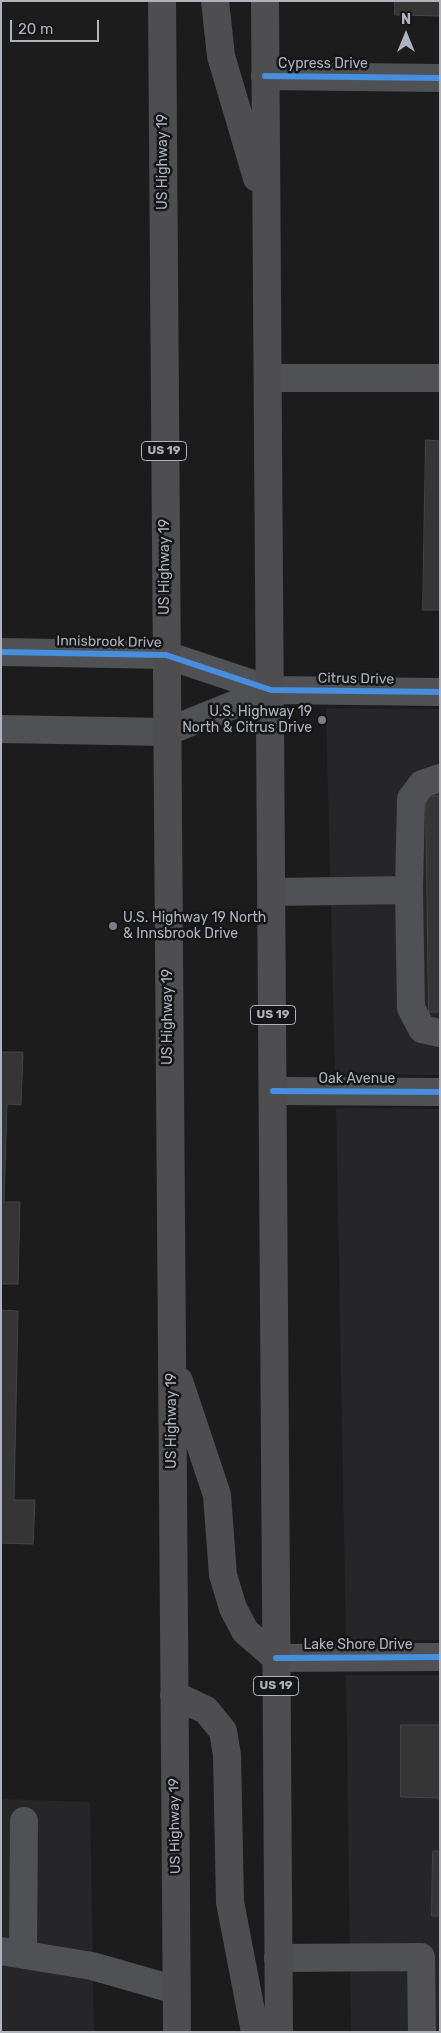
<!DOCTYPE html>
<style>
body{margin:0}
#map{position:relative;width:441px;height:2033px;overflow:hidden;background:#1c1c1c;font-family:Rubik,sans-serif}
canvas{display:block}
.frame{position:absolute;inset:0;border:2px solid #aeb3bc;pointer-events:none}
.north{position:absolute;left:381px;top:10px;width:50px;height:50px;-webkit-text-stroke:4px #161618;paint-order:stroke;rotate:0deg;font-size:14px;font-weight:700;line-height:20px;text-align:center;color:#aeb3bc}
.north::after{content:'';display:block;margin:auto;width:18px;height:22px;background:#aeb3bc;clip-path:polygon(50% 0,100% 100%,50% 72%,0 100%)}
.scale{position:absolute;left:10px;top:20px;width:89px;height:22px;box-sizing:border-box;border:2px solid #aeb3bc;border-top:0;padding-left:6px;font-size:15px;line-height:18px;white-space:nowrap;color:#aeb3bc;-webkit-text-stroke:4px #161618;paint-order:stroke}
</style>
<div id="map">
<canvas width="441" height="2033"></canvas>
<div class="frame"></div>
<div class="north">N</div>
<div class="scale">20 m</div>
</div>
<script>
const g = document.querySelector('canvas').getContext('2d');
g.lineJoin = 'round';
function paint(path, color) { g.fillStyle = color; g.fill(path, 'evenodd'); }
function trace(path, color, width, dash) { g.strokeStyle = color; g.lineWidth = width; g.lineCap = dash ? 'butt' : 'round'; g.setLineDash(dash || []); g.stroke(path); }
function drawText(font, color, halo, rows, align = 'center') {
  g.font = font + ' Rubik,sans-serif'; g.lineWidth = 5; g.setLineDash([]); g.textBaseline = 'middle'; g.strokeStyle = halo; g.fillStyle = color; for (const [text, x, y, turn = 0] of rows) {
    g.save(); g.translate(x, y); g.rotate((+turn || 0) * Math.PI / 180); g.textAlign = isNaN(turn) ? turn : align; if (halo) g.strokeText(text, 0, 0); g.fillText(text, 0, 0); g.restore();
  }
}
paint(new Path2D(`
 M 326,708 L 440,709 L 440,1075 L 335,1074 Z
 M 336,1108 L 440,1109 L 440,1640 L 346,1641 Z
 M 346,1675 L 440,1675 L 440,2032 L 351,2032 Z
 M 1,1799 L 90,1802 L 94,2032 L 1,2032 Z`), '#262628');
const building = new Path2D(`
 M 395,1 L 440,1 L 440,16 L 395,15 Z
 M 426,440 L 440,441 L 440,610 L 423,610 Z
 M 426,796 L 440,796 L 440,1012 L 429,1012 Z
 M 1,1052 L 23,1052 L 21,1105 L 7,1104 L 4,1202 L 20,1202 L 18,1284 L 1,1284 Z
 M 1,1310 L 18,1311 L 14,1500 L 35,1500 L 33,1544 L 1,1543 Z
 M 401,1725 L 440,1725 L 440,1798 L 401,1797 Z
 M 433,1851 L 440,1851 L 440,1916 L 432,1916 Z`);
paint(building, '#353536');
trace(building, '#444548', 1);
trace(new Path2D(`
 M 265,76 L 440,78
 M 268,378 L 440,378
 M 1,652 L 166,655 L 271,690 L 440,692
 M 1,729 L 166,732 L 271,690
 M 409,890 L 411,1008 L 422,1029 L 440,1033
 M 272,892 L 409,890 L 411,799 L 422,784 L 440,778
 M 273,1091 L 440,1092
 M 276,1658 L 440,1657
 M 1,1951 L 92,1966 L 176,1990
 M 23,1954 L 24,1821
 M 278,1958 L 421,1957 L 422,2032`), '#505155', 28);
trace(new Path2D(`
 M 162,1 L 177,2032
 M 215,1 L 221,56 L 257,178
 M 265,1 L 279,2032
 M 179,1381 L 217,1495 L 223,1575 L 233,1608 L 245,1631 L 276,1658
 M 174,1695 L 206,1710 L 223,1731 L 227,1755 L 230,1902 L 255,2032`), '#4e4e51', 28);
trace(new Path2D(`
 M 265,76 L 440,78
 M 1,652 L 166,655 L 271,690 L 440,692
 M 273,1091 L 440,1092
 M 276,1658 L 440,1657`), '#468fdf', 6);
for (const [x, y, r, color] of [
 [322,720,5,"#7b7e84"],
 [113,926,5,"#7b7e84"]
]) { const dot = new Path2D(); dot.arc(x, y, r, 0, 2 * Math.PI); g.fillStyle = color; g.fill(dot); trace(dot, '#161618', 2); }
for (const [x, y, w] of [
 [164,451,45],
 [273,1015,45],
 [276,1686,45]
]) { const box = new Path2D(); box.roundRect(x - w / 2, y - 9.5, w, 19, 4); g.fillStyle = '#161618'; g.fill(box); trace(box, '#aeb3bc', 1); }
drawText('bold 12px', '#aeb3bc', null, [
 ["US 19",164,451],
 ["US 19",273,1015],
 ["US 19",276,1686]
]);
drawText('14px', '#aeb3bc', '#161618', [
 ["Cypress Drive",323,64],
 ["US Highway 19",163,162,-90],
 ["US Highway 19",165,567,-90],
 ["Innisbrook Drive",109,642,1],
 ["Citrus Drive",356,679,1],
 ["US Highway 19",168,1017,-90],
 ["Oak Avenue",357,1079],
 ["US Highway 19",172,1421,-90],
 ["Lake Shore Drive",358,1645],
 ["US Highway 19",175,1826,-91]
]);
drawText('14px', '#aeb3bc', '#161618', [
 ["U.S. Highway 19",312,712],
 ["North & Citrus Drive",312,728],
 ["U.S. Highway 19 North",123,918,"left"],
 ["& Innsbrook Drive",123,934,"left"]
], 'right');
</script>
